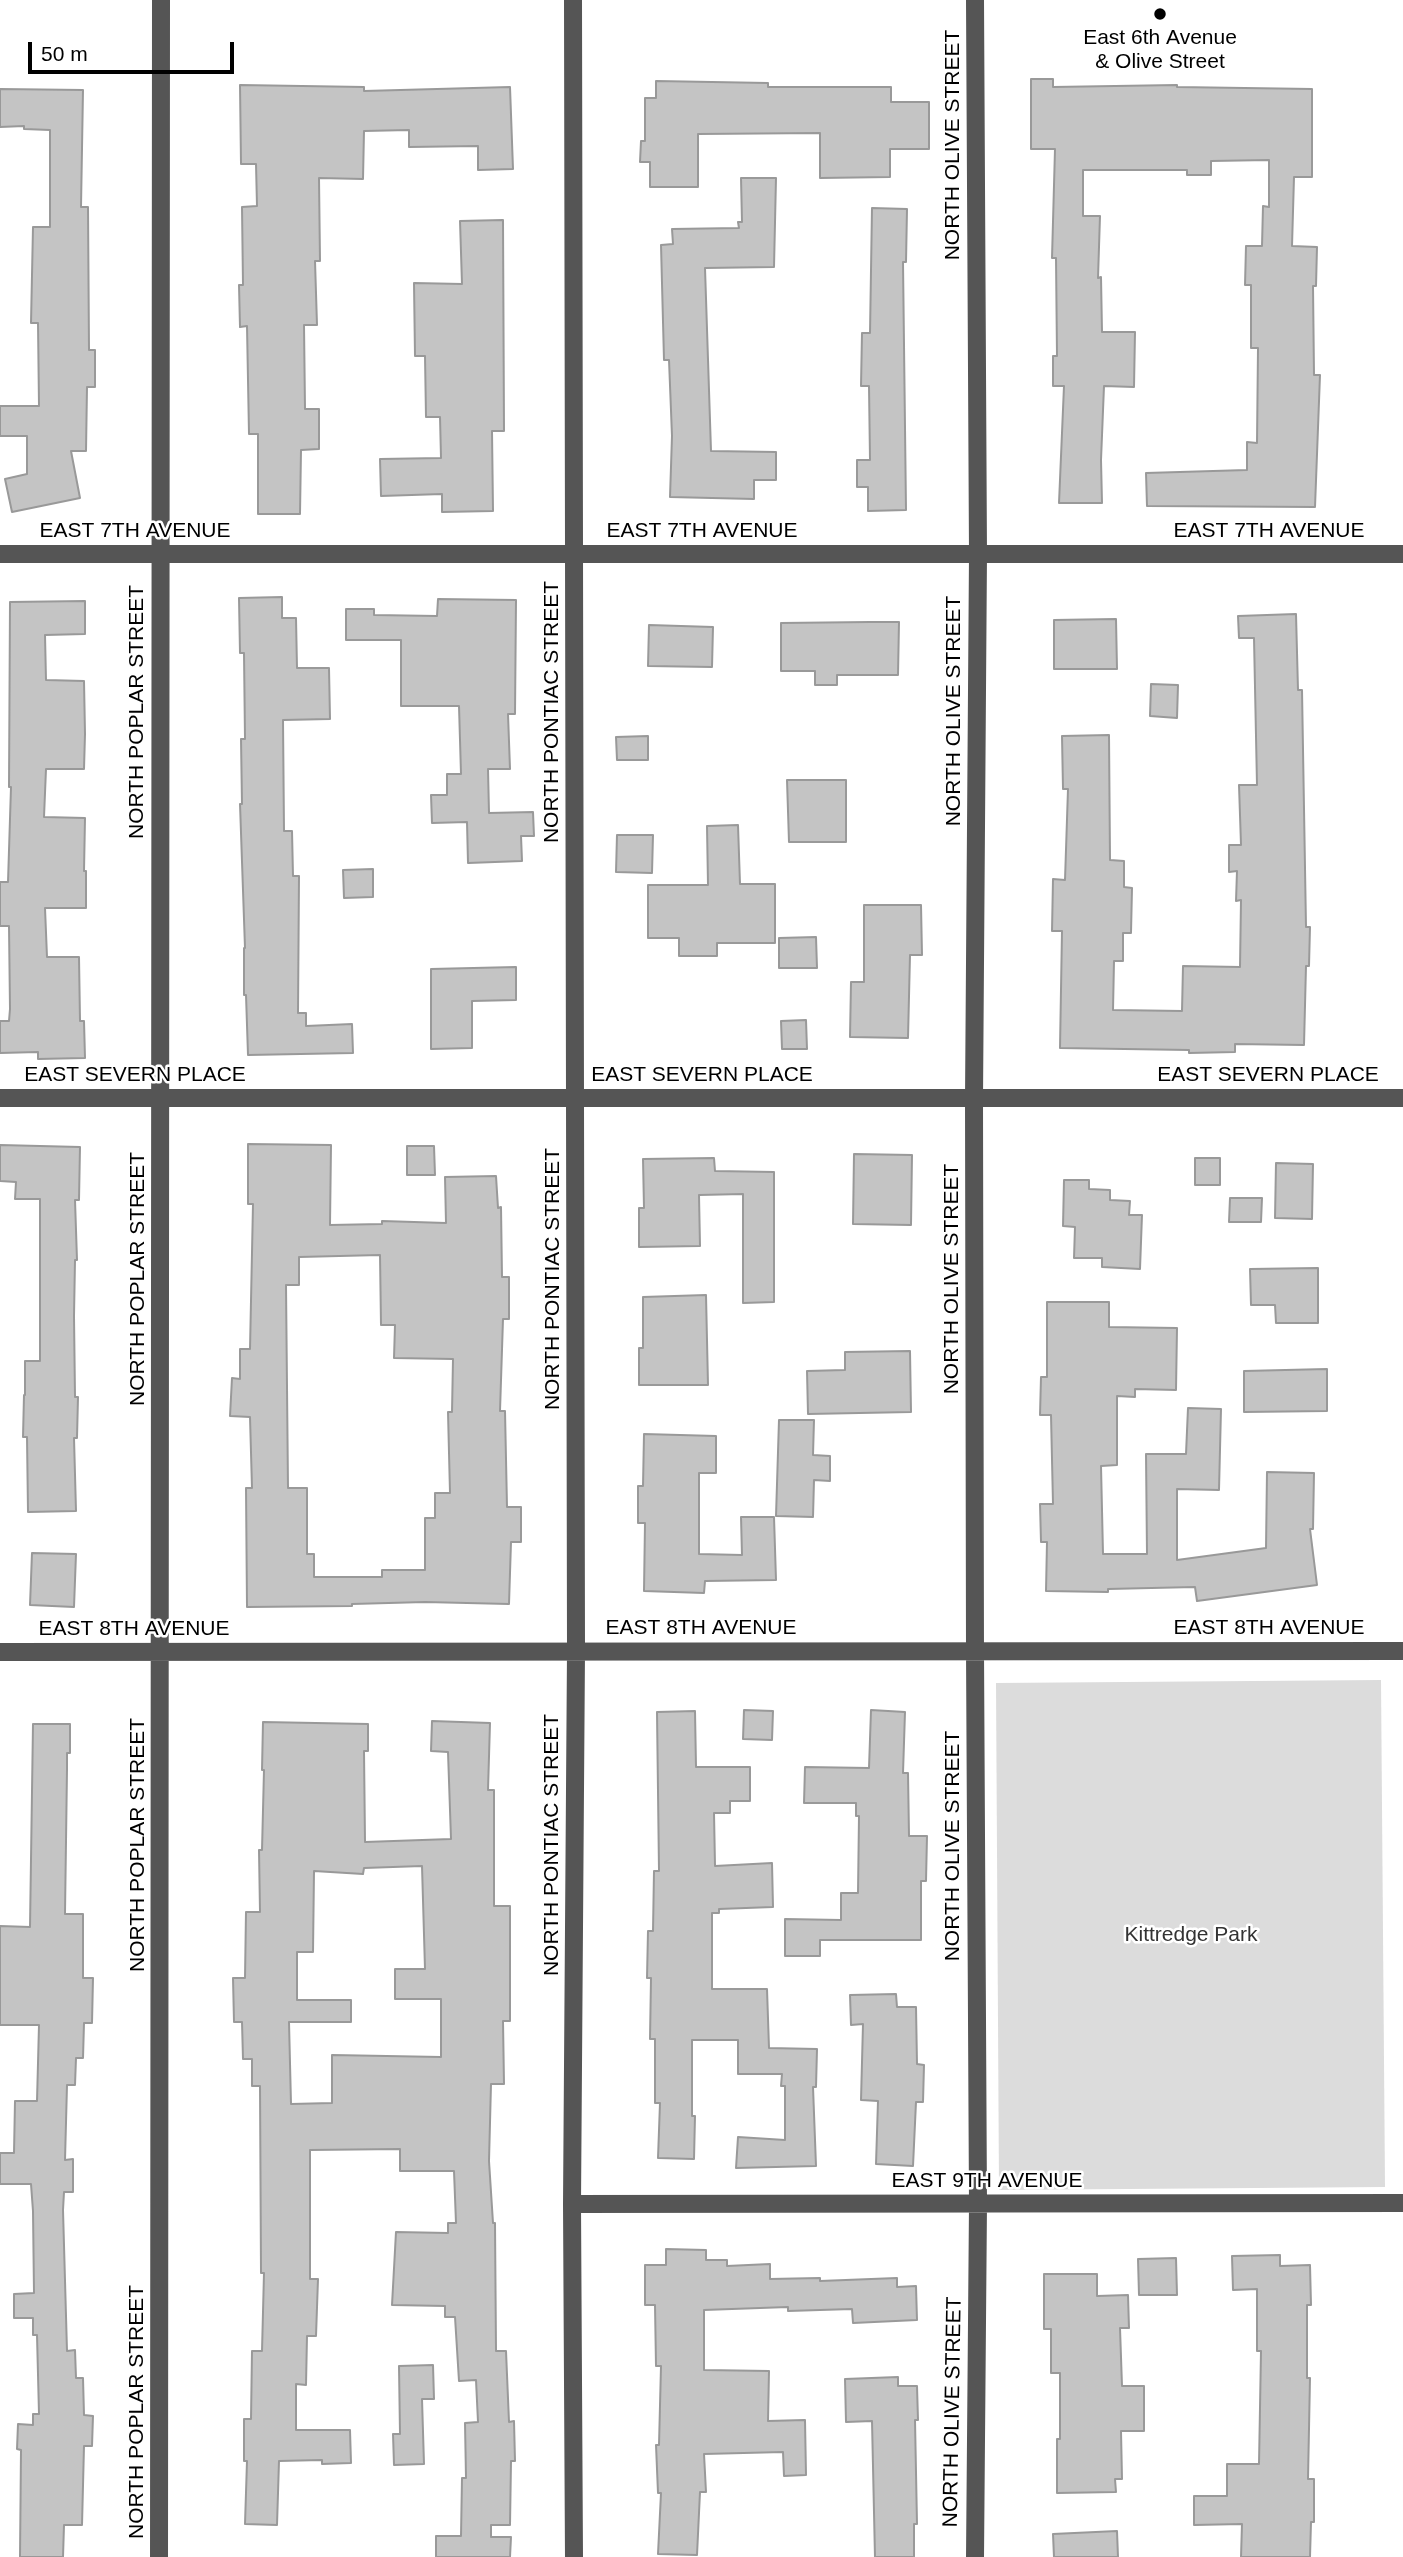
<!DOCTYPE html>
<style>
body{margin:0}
#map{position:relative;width:1403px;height:2557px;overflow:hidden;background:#fff;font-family:Arial,sans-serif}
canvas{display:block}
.scale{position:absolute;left:28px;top:42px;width:206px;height:32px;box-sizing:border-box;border:4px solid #000;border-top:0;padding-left:9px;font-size:21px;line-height:24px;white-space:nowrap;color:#000;-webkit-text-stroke:5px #fff;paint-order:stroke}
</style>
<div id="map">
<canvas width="1403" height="2557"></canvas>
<div class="scale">50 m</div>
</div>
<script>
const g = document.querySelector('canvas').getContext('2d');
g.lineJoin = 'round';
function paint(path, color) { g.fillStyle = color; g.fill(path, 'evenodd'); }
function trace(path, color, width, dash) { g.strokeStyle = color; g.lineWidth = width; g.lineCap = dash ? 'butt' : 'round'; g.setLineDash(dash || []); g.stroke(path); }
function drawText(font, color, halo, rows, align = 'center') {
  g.font = font + ' Arial,sans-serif'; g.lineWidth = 5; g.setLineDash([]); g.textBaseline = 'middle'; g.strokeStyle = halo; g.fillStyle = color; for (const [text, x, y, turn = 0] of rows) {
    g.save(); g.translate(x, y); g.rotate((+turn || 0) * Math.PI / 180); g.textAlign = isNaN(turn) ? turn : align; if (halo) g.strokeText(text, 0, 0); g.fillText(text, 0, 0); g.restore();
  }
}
paint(new Path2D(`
 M 1381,1680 L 1385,2187 L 999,2190 L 996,1683 Z`), '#dcdcdc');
const building = new Path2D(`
 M 1031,79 L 1053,79 L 1053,87 L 1177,85 L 1177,87 L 1312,89 L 1312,177 L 1294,177 L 1292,246 L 1317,247 L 1316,286 L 1313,286 L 1314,375 L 1320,375 L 1315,507 L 1147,506 L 1146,473 L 1247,470 L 1247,442 L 1257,443 L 1258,348 L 1251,348 L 1251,285 L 1245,285 L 1246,246 L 1262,246 L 1263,206 L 1269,207 L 1269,160 L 1211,161 L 1211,175 L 1187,175 L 1187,170 L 1083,170 L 1083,216 L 1100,216 L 1098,278 L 1101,277 L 1102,332 L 1135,332 L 1134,387 L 1104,386 L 1101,460 L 1102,503 L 1059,503 L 1064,386 L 1053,386 L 1053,356 L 1057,356 L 1056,258 L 1052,258 L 1055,149 L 1031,149 Z
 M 656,81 L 768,83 L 768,87 L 891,87 L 891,102 L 929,102 L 929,149 L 890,149 L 890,177 L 820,178 L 820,133 L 698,134 L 698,187 L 650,187 L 650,162 L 640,162 L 641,141 L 645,141 L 645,98 L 656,98 Z
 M 240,85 L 364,87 L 364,91 L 510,87 L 513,169 L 478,170 L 478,146 L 409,147 L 409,130 L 364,131 L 363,179 L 319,178 L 320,261 L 315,261 L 317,325 L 304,325 L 305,409 L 319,409 L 319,449 L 301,450 L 300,514 L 258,514 L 258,434 L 249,434 L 247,326 L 240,327 L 239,285 L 243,285 L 242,207 L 257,206 L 256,164 L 241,164 Z
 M 0,89 L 83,90 L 81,207 L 88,207 L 89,350 L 95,350 L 95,387 L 87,387 L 86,451 L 71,451 L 80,498 L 12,512 L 5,479 L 27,474 L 27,436 L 0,436 L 0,406 L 39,406 L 38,323 L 31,323 L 33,227 L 50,227 L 50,130 L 24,129 L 24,126 L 0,127 Z
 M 741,178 L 776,178 L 774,267 L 705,268 L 711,451 L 776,452 L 776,480 L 754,480 L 754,499 L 670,497 L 672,436 L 669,360 L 664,360 L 661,245 L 673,244 L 672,229 L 739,228 L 738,222 L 742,222 Z
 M 872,208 L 907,209 L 906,262 L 903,262 L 906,510 L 868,511 L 868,487 L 857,487 L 857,460 L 870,460 L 869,386 L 861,386 L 862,333 L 870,333 Z
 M 503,220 L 504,431 L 492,431 L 493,511 L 442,512 L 442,494 L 381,496 L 380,459 L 441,458 L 440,417 L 426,417 L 425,356 L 415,356 L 414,283 L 462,284 L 460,221 Z
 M 282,597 L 282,618 L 296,618 L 297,668 L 329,668 L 330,719 L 283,720 L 284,831 L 292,831 L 293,876 L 299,876 L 298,1013 L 306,1013 L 306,1026 L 352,1024 L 353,1053 L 248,1055 L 246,995 L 244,995 L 244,948 L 245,948 L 240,804 L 242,804 L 241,739 L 245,739 L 244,653 L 240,653 L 239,598 Z
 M 438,599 L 516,600 L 515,714 L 508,714 L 510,769 L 488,769 L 489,813 L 533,812 L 534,836 L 521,836 L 522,861 L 468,863 L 467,822 L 432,823 L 431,795 L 447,795 L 447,774 L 461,774 L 459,706 L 401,706 L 401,640 L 346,640 L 346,609 L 374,609 L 374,615 L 437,616 Z
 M 85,601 L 85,634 L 45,635 L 46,680 L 84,681 L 85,734 L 84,769 L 46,769 L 44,817 L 85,818 L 84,871 L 86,871 L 86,908 L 45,908 L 47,957 L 79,957 L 80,1021 L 84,1021 L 85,1058 L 38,1059 L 38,1052 L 0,1053 L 0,1021 L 9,1021 L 10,1009 L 9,926 L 0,926 L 0,882 L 8,882 L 11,787 L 9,787 L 10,602 Z
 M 1296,614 L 1298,690 L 1302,690 L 1306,927 L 1310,927 L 1309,966 L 1306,966 L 1304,1045 L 1235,1044 L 1235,1052 L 1189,1053 L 1189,1050 L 1060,1048 L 1062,931 L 1052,931 L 1053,879 L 1065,880 L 1068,789 L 1063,789 L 1062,736 L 1109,735 L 1110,860 L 1124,861 L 1124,887 L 1132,888 L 1131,933 L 1123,933 L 1123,961 L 1114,961 L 1113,1010 L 1182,1011 L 1183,966 L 1240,967 L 1241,900 L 1236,901 L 1237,871 L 1229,872 L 1229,845 L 1241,845 L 1239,785 L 1257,785 L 1254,638 L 1239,638 L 1238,616 Z
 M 1116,619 L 1117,669 L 1054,669 L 1054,620 Z
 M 870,622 L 899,622 L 898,675 L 837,675 L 837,685 L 815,685 L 815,671 L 781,671 L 781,623 Z
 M 649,625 L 713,627 L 712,667 L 648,666 Z
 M 1151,684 L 1178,685 L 1177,718 L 1150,716 Z
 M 648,736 L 648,760 L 617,760 L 616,737 Z
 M 787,780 L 846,780 L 846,842 L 789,842 Z
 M 738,825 L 740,884 L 775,884 L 775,943 L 717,943 L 717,956 L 679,956 L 679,938 L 648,938 L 648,885 L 708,885 L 707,826 Z
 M 617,835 L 653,835 L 652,873 L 616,872 Z
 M 373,869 L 373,897 L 344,898 L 343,870 Z
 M 864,905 L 921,905 L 922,955 L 910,955 L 908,1038 L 850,1037 L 851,982 L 864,982 Z
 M 816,937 L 817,968 L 779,968 L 779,938 Z
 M 516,967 L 516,1000 L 472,1001 L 472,1048 L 431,1049 L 431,969 Z
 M 806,1020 L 807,1049 L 782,1049 L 781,1021 Z
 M 248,1144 L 331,1145 L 330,1225 L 382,1224 L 382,1221 L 446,1223 L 445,1177 L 496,1176 L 498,1208 L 501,1207 L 502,1277 L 509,1277 L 509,1319 L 503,1319 L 500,1411 L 505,1411 L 507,1507 L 521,1507 L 521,1542 L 511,1542 L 509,1604 L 425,1602 L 352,1604 L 352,1606 L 247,1607 L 246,1488 L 252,1488 L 250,1417 L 230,1416 L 232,1378 L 240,1379 L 240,1349 L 250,1349 L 253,1204 L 248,1204 ZM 380,1255 L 381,1325 L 395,1325 L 394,1358 L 453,1359 L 452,1412 L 448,1412 L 450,1493 L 435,1493 L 435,1518 L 425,1518 L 425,1570 L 382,1570 L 382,1577 L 314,1577 L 314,1554 L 307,1554 L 307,1488 L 288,1488 L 286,1285 L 299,1285 L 299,1257 Z
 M 0,1145 L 80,1147 L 79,1200 L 75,1200 L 77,1260 L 75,1260 L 74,1316 L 75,1397 L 78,1397 L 77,1438 L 74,1438 L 76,1511 L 28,1512 L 27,1437 L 23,1437 L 24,1395 L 25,1395 L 25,1361 L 40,1361 L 40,1199 L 15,1199 L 16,1182 L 0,1181 Z
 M 407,1146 L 434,1146 L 435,1175 L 407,1175 Z
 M 854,1154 L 912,1155 L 911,1225 L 853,1224 Z
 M 714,1158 L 715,1171 L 774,1172 L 774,1302 L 743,1303 L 743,1194 L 699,1195 L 700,1246 L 639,1247 L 639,1208 L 644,1208 L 643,1159 Z
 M 1195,1158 L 1220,1158 L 1220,1185 L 1195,1185 Z
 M 1276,1163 L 1313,1164 L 1312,1219 L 1275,1218 Z
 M 1064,1180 L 1089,1180 L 1089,1189 L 1110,1190 L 1110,1200 L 1130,1201 L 1129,1215 L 1142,1215 L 1140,1269 L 1102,1267 L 1102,1258 L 1074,1258 L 1075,1227 L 1063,1226 Z
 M 1230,1198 L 1262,1198 L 1261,1222 L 1229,1222 Z
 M 1318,1268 L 1318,1323 L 1276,1323 L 1275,1305 L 1251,1305 L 1250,1269 Z
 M 706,1295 L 708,1385 L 639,1385 L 639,1348 L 643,1348 L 643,1297 Z
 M 1047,1302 L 1109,1302 L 1109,1327 L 1177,1328 L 1176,1390 L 1135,1389 L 1135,1397 L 1117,1396 L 1117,1465 L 1101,1466 L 1103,1554 L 1147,1554 L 1146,1454 L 1186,1454 L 1188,1408 L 1221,1409 L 1219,1490 L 1177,1489 L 1177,1560 L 1266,1548 L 1267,1472 L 1314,1473 L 1313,1529 L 1310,1529 L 1317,1585 L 1197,1601 L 1195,1587 L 1108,1589 L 1108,1592 L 1046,1591 L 1047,1542 L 1041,1542 L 1040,1504 L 1053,1504 L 1051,1415 L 1040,1415 L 1041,1377 L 1047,1377 Z
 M 910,1351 L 911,1412 L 808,1414 L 807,1371 L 845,1370 L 845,1352 Z
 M 1327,1369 L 1327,1411 L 1244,1412 L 1244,1371 Z
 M 779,1420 L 814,1420 L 813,1455 L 830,1456 L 830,1481 L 814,1480 L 813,1517 L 776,1516 Z
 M 644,1434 L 716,1436 L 716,1473 L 699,1473 L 699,1554 L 742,1555 L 741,1517 L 774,1517 L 776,1580 L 705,1581 L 704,1593 L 644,1591 L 645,1523 L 638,1523 L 638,1486 L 643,1486 Z
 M 32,1553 L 76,1554 L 74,1607 L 30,1605 Z
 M 744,1710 L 773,1711 L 772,1740 L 743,1739 Z
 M 871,1710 L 905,1712 L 903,1773 L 908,1773 L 909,1836 L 927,1836 L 926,1881 L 921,1881 L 921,1940 L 820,1940 L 820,1956 L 785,1956 L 785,1919 L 841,1920 L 841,1893 L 858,1893 L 859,1816 L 856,1816 L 856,1803 L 804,1803 L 805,1767 L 869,1768 Z
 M 695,1711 L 696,1767 L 750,1767 L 750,1801 L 730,1801 L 730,1813 L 714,1813 L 715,1866 L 772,1863 L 773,1907 L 719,1909 L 719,1913 L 712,1913 L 712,1989 L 767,1989 L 769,2048 L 817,2049 L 816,2087 L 813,2087 L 816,2166 L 736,2168 L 738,2137 L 785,2140 L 785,2086 L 781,2086 L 782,2074 L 738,2074 L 738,2040 L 692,2040 L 692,2116 L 695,2116 L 694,2159 L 658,2158 L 660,2103 L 655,2103 L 655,2039 L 650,2039 L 651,1978 L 647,1978 L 648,1931 L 653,1931 L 654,1871 L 659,1871 L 657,1712 Z
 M 432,1721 L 490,1723 L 488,1790 L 494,1790 L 494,1906 L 510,1906 L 510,2021 L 503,2021 L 504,2084 L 491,2084 L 489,2161 L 493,2223 L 495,2223 L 496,2351 L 506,2351 L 509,2422 L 514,2421 L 515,2461 L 511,2461 L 510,2525 L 491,2525 L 491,2537 L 511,2537 L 510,2557 L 436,2557 L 436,2536 L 461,2536 L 462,2478 L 466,2478 L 465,2423 L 478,2422 L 476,2380 L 459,2381 L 455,2317 L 445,2317 L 445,2306 L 392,2305 L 396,2232 L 448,2233 L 448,2223 L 456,2223 L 454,2171 L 400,2171 L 400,2149 L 310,2150 L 310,2279 L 318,2279 L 316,2336 L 307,2336 L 306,2385 L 296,2384 L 296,2430 L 350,2430 L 351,2463 L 322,2464 L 322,2460 L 279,2461 L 277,2525 L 245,2524 L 247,2461 L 244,2461 L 244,2419 L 251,2419 L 252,2351 L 262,2351 L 264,2273 L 261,2273 L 260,2086 L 252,2086 L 252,2059 L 243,2059 L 242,2022 L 234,2022 L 233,1978 L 245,1978 L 246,1912 L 260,1912 L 259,1850 L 262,1850 L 264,1770 L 262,1770 L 263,1722 L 368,1724 L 368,1751 L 364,1751 L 365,1842 L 451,1839 L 448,1752 L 431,1751 ZM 422,1866 L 425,1969 L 395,1969 L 395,1999 L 441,1999 L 441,2057 L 332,2055 L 332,2103 L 291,2104 L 289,2022 L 351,2022 L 351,2000 L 297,2000 L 297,1952 L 313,1952 L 314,1871 L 363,1874 L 364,1868 Z
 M 33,1724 L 70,1724 L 70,1753 L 67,1753 L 67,1769 L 65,1914 L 83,1914 L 83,1978 L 93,1978 L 92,2023 L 84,2023 L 83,2058 L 76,2058 L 75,2085 L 67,2085 L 65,2160 L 73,2159 L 73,2192 L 64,2192 L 63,2210 L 67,2351 L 75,2350 L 76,2378 L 83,2378 L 84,2415 L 93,2416 L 92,2446 L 84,2446 L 82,2525 L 64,2525 L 63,2557 L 20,2557 L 21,2450 L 17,2449 L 18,2424 L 33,2425 L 33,2414 L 39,2414 L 37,2335 L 33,2335 L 33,2318 L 14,2318 L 14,2294 L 34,2293 L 33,2211 L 31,2184 L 0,2184 L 0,2153 L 14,2153 L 15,2101 L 37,2101 L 39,2025 L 0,2025 L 0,1926 L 30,1927 Z
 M 896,1994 L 897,2007 L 916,2007 L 917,2064 L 924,2065 L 923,2102 L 916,2102 L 913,2166 L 876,2164 L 878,2101 L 861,2100 L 863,2024 L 851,2025 L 850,1995 Z
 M 666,2249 L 706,2250 L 706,2260 L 727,2260 L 727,2266 L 770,2264 L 770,2279 L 820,2278 L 820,2281 L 897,2278 L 897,2287 L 916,2286 L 917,2320 L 853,2323 L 852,2309 L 788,2311 L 788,2307 L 704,2310 L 704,2370 L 769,2371 L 768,2421 L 805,2420 L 806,2475 L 784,2476 L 783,2452 L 704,2454 L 706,2492 L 700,2492 L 697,2555 L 658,2554 L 661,2493 L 658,2493 L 656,2445 L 659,2445 L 661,2366 L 656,2366 L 655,2305 L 645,2305 L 645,2265 L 666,2265 Z
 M 1280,2255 L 1280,2266 L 1310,2265 L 1311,2305 L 1307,2305 L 1307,2378 L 1310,2378 L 1308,2479 L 1314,2479 L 1314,2522 L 1311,2522 L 1310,2557 L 1241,2557 L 1242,2524 L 1194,2525 L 1194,2496 L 1227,2496 L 1227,2464 L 1259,2464 L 1261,2351 L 1257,2351 L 1257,2289 L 1233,2290 L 1232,2256 Z
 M 1176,2258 L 1177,2295 L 1139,2295 L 1138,2259 Z
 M 1044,2274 L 1097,2274 L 1097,2296 L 1128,2295 L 1129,2328 L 1120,2328 L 1122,2386 L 1144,2386 L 1144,2431 L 1121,2431 L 1122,2479 L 1115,2479 L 1116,2492 L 1057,2493 L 1057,2439 L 1060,2439 L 1060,2373 L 1051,2373 L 1051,2329 L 1044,2329 Z
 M 433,2365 L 434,2399 L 422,2399 L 424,2464 L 394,2465 L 393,2434 L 400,2434 L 399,2366 Z
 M 898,2377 L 898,2386 L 917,2386 L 918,2420 L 915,2420 L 917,2524 L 914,2524 L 914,2557 L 875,2557 L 872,2421 L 846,2422 L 845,2379 Z
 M 1117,2531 L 1118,2557 L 1054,2557 L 1053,2534 Z`);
paint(building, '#c4c4c4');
trace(building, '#999', 2);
trace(new Path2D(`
 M 573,0 L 576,1651 L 572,2204 L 574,2557
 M 0,554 L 1403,554
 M 0,1098 L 1403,1098
 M 0,1652 L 1403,1651
 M 572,2204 L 1403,2203
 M 159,2557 L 161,0
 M 975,2557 L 978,2204 L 975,1650 L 974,1098 L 978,554 L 975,0`), '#555', 18);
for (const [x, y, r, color] of [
 [1160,14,7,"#000"]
]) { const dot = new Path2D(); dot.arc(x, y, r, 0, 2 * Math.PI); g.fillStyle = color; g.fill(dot); trace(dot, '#fff', 2.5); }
drawText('21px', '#000', '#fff', [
 ["East 6th Avenue",1160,38],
 ["& Olive Street",1160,62]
]);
drawText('21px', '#000', '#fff', [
 ["NORTH OLIVE STREET",953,145,-90],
 ["EAST 7TH AVENUE",135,531],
 ["EAST 7TH AVENUE",702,531],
 ["EAST 7TH AVENUE",1269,531],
 ["NORTH OLIVE STREET",954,711,-90],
 ["NORTH POPLAR STREET",137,712,-90],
 ["NORTH PONTIAC STREET",552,712,-90],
 ["EAST SEVERN PLACE",135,1075],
 ["EAST SEVERN PLACE",702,1075],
 ["EAST SEVERN PLACE",1268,1075],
 ["NORTH POPLAR STREET",138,1279,-90],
 ["NORTH PONTIAC STREET",553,1279,-90],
 ["NORTH OLIVE STREET",952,1279,-90],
 ["EAST 8TH AVENUE",701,1628],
 ["EAST 8TH AVENUE",1269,1628],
 ["EAST 8TH AVENUE",134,1629],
 ["NORTH POPLAR STREET",138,1845,-90],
 ["NORTH PONTIAC STREET",552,1845,-90],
 ["NORTH OLIVE STREET",953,1846,-90],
 ["EAST 9TH AVENUE",987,2181],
 ["NORTH POPLAR STREET",137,2412,-90],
 ["NORTH OLIVE STREET",953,2412,-89]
]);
drawText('21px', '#333', '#fff', [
 ["Kittredge Park",1191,1935]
]);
</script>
